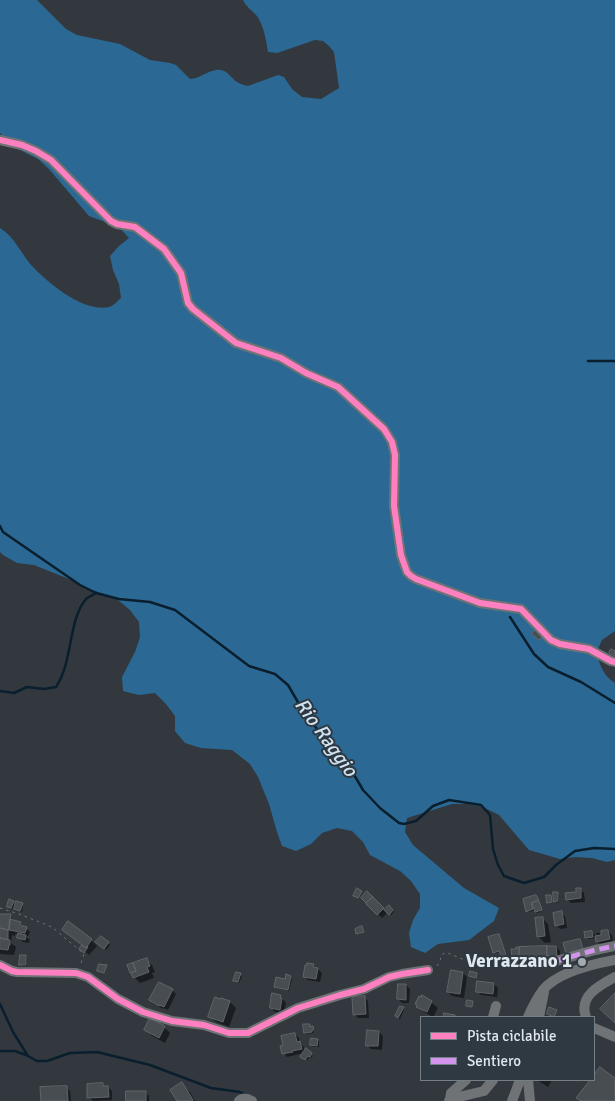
<!DOCTYPE html>
<style>
body{margin:0}
#map{position:relative;width:615px;height:1101px;overflow:hidden;background:#32383e;font-family:Signika,sans-serif}
canvas{display:block}
.legend{position:absolute;left:420px;top:1016px;width:175px;height:65px;box-sizing:border-box;background:#2e3942;border:1px solid #757f86;margin:0;padding:6px 9px;list-style:none;font-size:15px;color:#e0e7ed}
.legend li{display:flex;align-items:center;gap:10px;height:25px}
.legend b{width:25px;border:1px solid #757f86}
</style>
<div id="map">
<canvas width="615" height="1101"></canvas>
<ul class="legend">
<li><b style="height:6px;background:#ff80c0"></b>Pista ciclabile</li>
<li><b style="height:6px;background:#d193ec"></b>Sentiero</li>
</ul>
</div>
<script>
const g = document.querySelector('canvas').getContext('2d');
g.lineJoin = 'round';
function paint(path, color) { g.fillStyle = color; g.fill(path, 'evenodd'); }
function trace(path, color, width, dash) { g.strokeStyle = color; g.lineWidth = width; g.lineCap = dash ? 'butt' : 'round'; g.setLineDash(dash || []); g.stroke(path); }
function drawText(font, color, halo, rows, align = 'center') {
  g.font = font + ' Signika,sans-serif'; g.lineWidth = 4; g.setLineDash([]); g.textBaseline = 'middle'; g.strokeStyle = halo; g.fillStyle = color; for (const [text, x, y, turn = 0] of rows) {
    g.save(); g.translate(x, y); g.rotate((+turn || 0) * Math.PI / 180); g.textAlign = isNaN(turn) ? turn : align; if (halo) g.strokeText(text, 0, 0); g.fillText(text, 0, 0); g.restore();
  }
}
paint(new Path2D(`
 M 0,0 L 37,0 L 66,29 L 77,35 L 120,44 L 150,60 L 170,63 L 176,65 L 190,79 C 201,79 210,68 221,70 C 228,71 231,78 237,82 C 240,84 244,85 248,86 L 278,75 L 284,77 L 292,89 L 302,97 L 321,99 L 339,88 L 334,52 L 329,46 L 323,41 L 315,40 L 277,53 L 268,52 C 266,40 264,26 257,16 C 252,10 246,7 243,0 L 615,0 L 615,631 L 602,640 L 596,653 C 601,667 603,675 615,683 L 615,860 L 607,862 L 592,858 L 575,857 L 560,859 L 529,850 L 499,815 L 483,807 L 467,804 L 452,804 L 407,818 L 405,832 L 413,845 L 464,888 L 499,908 L 494,921 L 469,940 L 438,944 L 425,953 L 411,947 L 409,933 L 413,920 L 420,908 L 420,894 L 411,881 L 400,871 L 370,855 L 363,842 L 352,831 L 337,828 L 322,833 L 311,844 L 296,851 L 282,846 L 277,832 L 269,804 L 258,777 L 250,764 L 232,750 L 201,748 L 185,743 L 175,731 L 175,716 L 166,704 L 155,693 L 139,695 L 123,691 L 122,677 L 135,652 L 140,637 L 139,622 L 130,610 L 118,600 L 104,594 L 89,589 L 74,581 L 34,565 L 17,563 L 3,555 L 0,552 L 0,228 C 15,237 21,254 32,266 C 48,283 84,313 109,307 C 114,306 117,301 121,298 L 119,284 L 113,270 L 110,256 L 119,246 L 129,238 L 119,227 L 89,216 L 49,169 L 38,159 L 10,145 L 0,133 Z`), '#2b6994');
paint(new Path2D(`
 M 581,890 L 584,893 L 585,902 L 571,903 L 567,899 Z
 M 367,893 L 386,911 L 389,907 L 394,912 L 391,915 L 388,912 L 382,918 L 363,898 Z
 M 557,893 L 559,895 L 559,902 L 556,903 L 555,901 Z
 M 537,898 L 542,911 L 537,913 L 535,910 L 529,912 L 527,911 L 524,900 Z
 M 13,902 L 16,905 L 22,904 L 23,906 L 22,912 L 17,910 L 13,907 L 13,909 L 8,906 Z
 M 0,913 L 2,915 L 10,916 L 16,922 L 20,923 L 30,932 L 28,936 L 25,936 L 30,940 L 29,943 L 23,942 L 19,938 L 19,934 L 15,934 L 15,936 L 12,935 L 11,943 L 16,947 L 14,955 L 0,954 L 0,930 L 3,930 L 0,927 Z
 M 561,913 L 565,916 L 567,928 L 560,929 L 556,925 Z
 M 542,918 L 548,924 L 551,942 L 545,943 L 539,937 Z
 M 69,923 L 91,940 L 97,946 L 89,955 L 81,948 L 83,945 Z
 M 608,931 L 612,935 L 613,943 L 601,945 L 597,941 L 597,938 L 588,939 L 586,937 L 592,932 L 597,937 L 596,933 L 600,933 L 602,934 Z
 M 499,935 L 500,937 L 507,956 L 503,957 L 501,952 L 495,953 L 494,952 Z
 M 101,937 L 110,945 L 106,950 L 97,942 Z
 M 556,947 L 560,951 L 560,959 L 555,964 L 528,965 L 524,960 L 517,960 L 513,956 ZM 553,955 L 553,957 L 527,958 L 527,956 Z
 M 26,957 L 27,958 L 27,966 L 22,966 L 21,964 Z
 M 146,959 L 152,965 L 155,972 L 152,973 L 154,978 L 140,983 L 134,977 L 129,965 Z
 M 313,965 L 322,973 L 320,982 L 308,980 L 304,976 Z
 M 452,971 L 463,973 L 467,977 L 464,998 L 452,996 L 448,992 Z
 M 237,973 L 242,976 L 239,983 L 235,981 Z
 M 291,977 L 292,979 L 289,991 L 277,988 L 275,986 Z
 M 494,984 L 498,988 L 497,997 L 481,995 L 477,991 Z
 M 406,985 L 410,989 L 409,1003 L 402,1003 L 398,999 Z
 M 172,990 L 176,994 L 168,1010 L 163,1008 L 163,1009 L 154,1004 L 150,1000 Z
 M 280,996 L 286,1003 L 284,1013 L 275,1012 L 271,1008 Z
 M 364,997 L 368,1001 L 369,1018 L 358,1018 L 354,1014 Z
 M 230,1002 L 236,1008 L 229,1027 L 216,1022 L 210,1016 Z
 M 431,1002 L 438,1008 L 433,1017 L 424,1012 L 418,1006 Z
 M 403,1008 L 404,1010 L 400,1019 L 398,1018 Z
 M 309,1025 L 311,1028 L 313,1028 L 315,1029 L 313,1033 L 306,1034 L 305,1032 Z
 M 164,1027 L 170,1033 L 165,1043 L 152,1036 L 146,1030 Z
 M 379,1032 L 383,1036 L 382,1050 L 371,1049 L 367,1045 Z
 M 295,1034 L 299,1038 L 300,1043 L 304,1047 L 305,1052 L 306,1050 L 313,1056 L 311,1058 L 310,1057 L 307,1060 L 303,1059 L 304,1053 L 287,1057 L 284,1053 Z
 M 318,1040 L 319,1041 L 319,1047 L 313,1047 L 311,1045 Z
 M 537,1080 L 552,1080 L 548,1087 Z
 M 181,1084 L 190,1092 L 195,1101 L 178,1101 Z
 M 102,1085 L 105,1087 L 108,1087 L 112,1091 L 112,1100 L 93,1101 L 89,1097 Z
 M 66,1087 L 70,1091 L 71,1101 L 42,1101 Z
 M 145,1092 L 149,1096 L 149,1101 L 127,1101 Z`), '#0007');
trace(new Path2D(`
 M 588,361 L 615,361
 M 0,526 L 3,532 L 80,585 L 96,593 L 119,599 L 150,602 L 175,610 L 249,666 L 275,674 L 288,685 L 299,704 L 340,761 L 353,773 L 363,790 L 380,808 L 399,823 L 404,824 L 416,821 L 433,806 L 449,800 L 481,805 L 490,815 L 493,849 L 498,865 L 504,876 L 524,883 L 544,877 L 556,865 L 575,851 L 594,848 L 615,849
 M 510,617 L 534,654 L 548,667 L 581,682 L 615,703
 M 0,691 L 14,693 L 27,687 L 44,689 L 56,687 C 73,662 68,620 86,599 C 88,597 93,595 96,593
 M 0,1004 L 13,1032 L 28,1056
 M 0,1051 L 15,1051 L 26,1055 L 37,1061 L 47,1061 L 70,1053 L 97,1052 L 150,1065 L 211,1088 L 240,1092 L 246,1095`), '#0a1f2e', 2.5);
const building = new Path2D(`
 M 536,628 L 544,635 L 539,640 L 532,634 Z
 M 611,649 L 615,651 L 615,656 L 609,653 Z
 M 357,888 L 362,891 L 358,898 L 353,896 Z
 M 576,888 L 581,888 L 581,898 L 566,900 L 565,893 L 576,892 Z
 M 367,891 L 373,897 L 366,903 L 361,898 Z
 M 553,892 L 558,892 L 558,901 L 554,902 Z
 M 536,895 L 539,900 L 531,903 L 533,909 L 526,912 L 523,899 Z
 M 546,895 L 551,895 L 552,902 L 547,903 Z
 M 373,897 L 384,908 L 377,915 L 366,904 Z
 M 9,899 L 14,901 L 11,908 L 7,907 Z
 M 16,901 L 23,903 L 20,911 L 14,909 Z
 M 539,901 L 542,910 L 535,912 L 532,903 Z
 M 389,905 L 393,910 L 389,915 L 384,910 Z
 M 562,911 L 564,924 L 555,926 L 553,913 Z
 M 0,914 L 11,914 L 9,930 L 0,928 Z
 M 543,917 L 545,936 L 537,937 L 535,918 Z
 M 10,919 L 21,922 L 20,925 L 27,927 L 25,933 L 9,930 Z
 M 68,921 L 92,939 L 86,948 L 62,930 Z
 M 362,926 L 364,932 L 356,934 L 355,929 Z
 M 0,928 L 8,930 L 8,940 L 0,938 Z
 M 608,930 L 610,939 L 596,942 L 595,936 L 601,935 L 601,931 Z
 M 592,931 L 593,937 L 585,938 L 584,932 Z
 M 18,933 L 26,935 L 25,940 L 17,938 Z
 M 499,934 L 506,955 L 501,956 L 499,951 L 493,953 L 488,937 Z
 M 101,936 L 109,942 L 104,949 L 95,942 Z
 M 0,938 L 10,940 L 10,945 L 9,945 L 8,950 L 0,949 Z
 M 580,939 L 584,952 L 567,958 L 563,943 Z
 M 82,945 L 86,948 L 87,946 L 88,947 L 84,953 L 79,949 Z
 M 547,946 L 547,956 L 519,957 L 519,947 Z
 M 547,946 L 556,946 L 557,956 L 547,956 Z
 M 516,947 L 519,947 L 519,957 L 512,957 L 511,949 L 516,949 Z
 M 20,955 L 26,955 L 26,965 L 19,965 Z
 M 147,958 L 150,966 L 147,967 L 149,972 L 133,978 L 131,973 L 136,971 L 133,963 Z
 M 473,960 L 479,960 L 479,966 L 474,966 Z
 M 133,963 L 136,971 L 130,973 L 127,965 Z
 M 307,963 L 314,964 L 313,967 L 318,968 L 316,979 L 303,977 L 305,965 L 307,965 Z
 M 99,964 L 107,965 L 104,973 L 97,971 Z
 M 451,970 L 463,972 L 460,994 L 447,992 Z
 M 470,971 L 477,973 L 476,978 L 469,976 Z
 M 236,972 L 241,973 L 238,982 L 233,981 Z
 M 286,974 L 291,976 L 288,990 L 274,987 L 276,977 L 285,979 Z
 M 477,981 L 494,983 L 493,994 L 476,992 Z
 M 159,982 L 173,989 L 164,1007 L 159,1005 L 159,1006 L 149,1000 Z
 M 398,984 L 406,984 L 406,1000 L 397,999 Z
 M 272,993 L 281,995 L 280,998 L 282,998 L 280,1010 L 270,1008 Z
 M 615,993 L 615,1023 L 600,1009 Z
 M 422,995 L 432,1001 L 427,1012 L 416,1007 L 417,1005 L 415,1004 L 419,996 L 421,997 Z
 M 365,996 L 366,1014 L 353,1015 L 352,997 Z
 M 215,997 L 220,999 L 221,998 L 230,1001 L 223,1022 L 208,1017 Z
 M 467,1000 L 473,1001 L 472,1007 L 466,1006 Z
 M 400,1006 L 404,1007 L 398,1018 L 395,1016 Z
 M 549,1007 L 557,1010 L 554,1017 L 547,1014 Z
 M 444,1013 L 455,1015 L 455,1017 L 444,1017 Z
 M 150,1018 L 165,1026 L 159,1038 L 144,1030 Z
 M 303,1024 L 310,1024 L 310,1027 L 313,1026 L 314,1030 L 312,1030 L 312,1032 L 304,1033 Z
 M 367,1030 L 379,1031 L 378,1046 L 366,1046 Z
 M 295,1033 L 297,1042 L 300,1041 L 302,1049 L 292,1051 L 293,1052 L 282,1054 L 280,1046 L 283,1045 L 281,1036 Z
 M 311,1038 L 318,1039 L 317,1046 L 310,1045 Z
 M 306,1048 L 312,1053 L 310,1057 L 308,1056 L 305,1060 L 300,1057 Z
 M 600,1067 L 615,1078 L 615,1101 L 581,1101 L 576,1098 L 590,1080 L 594,1080 L 594,1075 Z
 M 182,1082 L 193,1100 L 192,1101 L 177,1101 L 170,1090 Z
 M 103,1083 L 103,1086 L 108,1086 L 109,1097 L 87,1098 L 87,1084 Z
 M 67,1086 L 68,1101 L 41,1101 L 40,1087 Z
 M 126,1091 L 146,1091 L 146,1101 L 126,1101 Z`);
paint(building, '#484d52');
trace(building, '#60656a', 1);
trace(new Path2D(`
 M 0,908 L 19,914 L 52,927 L 84,954 L 81,963
 M 437,966 L 440,961 L 441,956 L 444,953 L 448,953 L 462,959 L 546,961`), '#737679', 1, [2.5, 4]);
trace(new Path2D(`
 M 0,140 L 22,145 L 36,151 L 51,160 L 111,221 L 117,224 L 135,227 L 164,249 L 181,273 L 188,303 L 193,309 L 236,343 L 281,358 L 306,373 L 338,387 L 384,429 L 392,442 L 395,455 L 394,506 L 401,555 L 407,572 L 411,576 L 416,579 L 480,603 L 521,609 L 551,640 L 560,644 L 589,649 L 611,661 L 615,662
 M 556,961 L 595,950 L 615,946
 M 0,965 L 12,971 L 17,972 L 76,973 L 88,977 L 118,999 L 143,1012 L 172,1021 L 204,1025 L 229,1033 L 248,1033 L 298,1008 L 340,995 L 364,989 L 389,977 L 402,974 L 428,970
 M 493,1017 L 496,1006
 M 528,1017 C 532,1008 537,998 543,990 C 558,972 593,964 615,960
 M 539,1017 L 544,992
 M 586,1017 C 578,996 600,985 615,977
 M 594,1028 L 615,1037
 M 528,1080 L 530,1101
 M 450,1099 L 451,1093 L 466,1080
 M 239,1101 C 243,1097 247,1098 252,1101
 M 449,1101 L 450,1099 L 484,1091 L 493,1080
 M 512,1101 L 520,1080`), '#6f7375', 10);
trace(new Path2D(`
 M 556,961 L 595,950 L 615,946`), '#d193ec', 5, [10, 5]);
trace(new Path2D(`
 M 0,140 L 22,145 L 36,151 L 51,160 L 111,221 L 117,224 L 135,227 L 164,249 L 181,273 L 188,303 L 193,309 L 236,343 L 281,358 L 306,373 L 338,387 L 384,429 L 392,442 L 395,455 L 394,506 L 401,555 L 407,572 L 411,576 L 416,579 L 480,603 L 521,609 L 551,640 L 560,644 L 589,649 L 611,661 L 615,662
 M 0,965 L 12,971 L 17,972 L 76,973 L 88,977 L 118,999 L 143,1012 L 172,1021 L 204,1025 L 229,1033 L 248,1033 L 298,1008 L 340,995 L 364,989 L 389,977 L 402,974 L 428,970`), '#ff80c0', 6);
for (const [x, y, r, color] of [
 [582,962,5,"#a3aab0"]
]) { const dot = new Path2D(); dot.arc(x, y, r, 0, 2 * Math.PI); g.fillStyle = color; g.fill(dot); trace(dot, '#2e3942', 2); }
drawText('bold 19px', '#e0e7ed', '#2e3942', [
 ["Verrazzano 1",572,962]
], 'right');
drawText('italic 20px', '#d1e3f1', '#2e3942', [
 ["Rio Raggio",325,738,54]
]);
</script>
